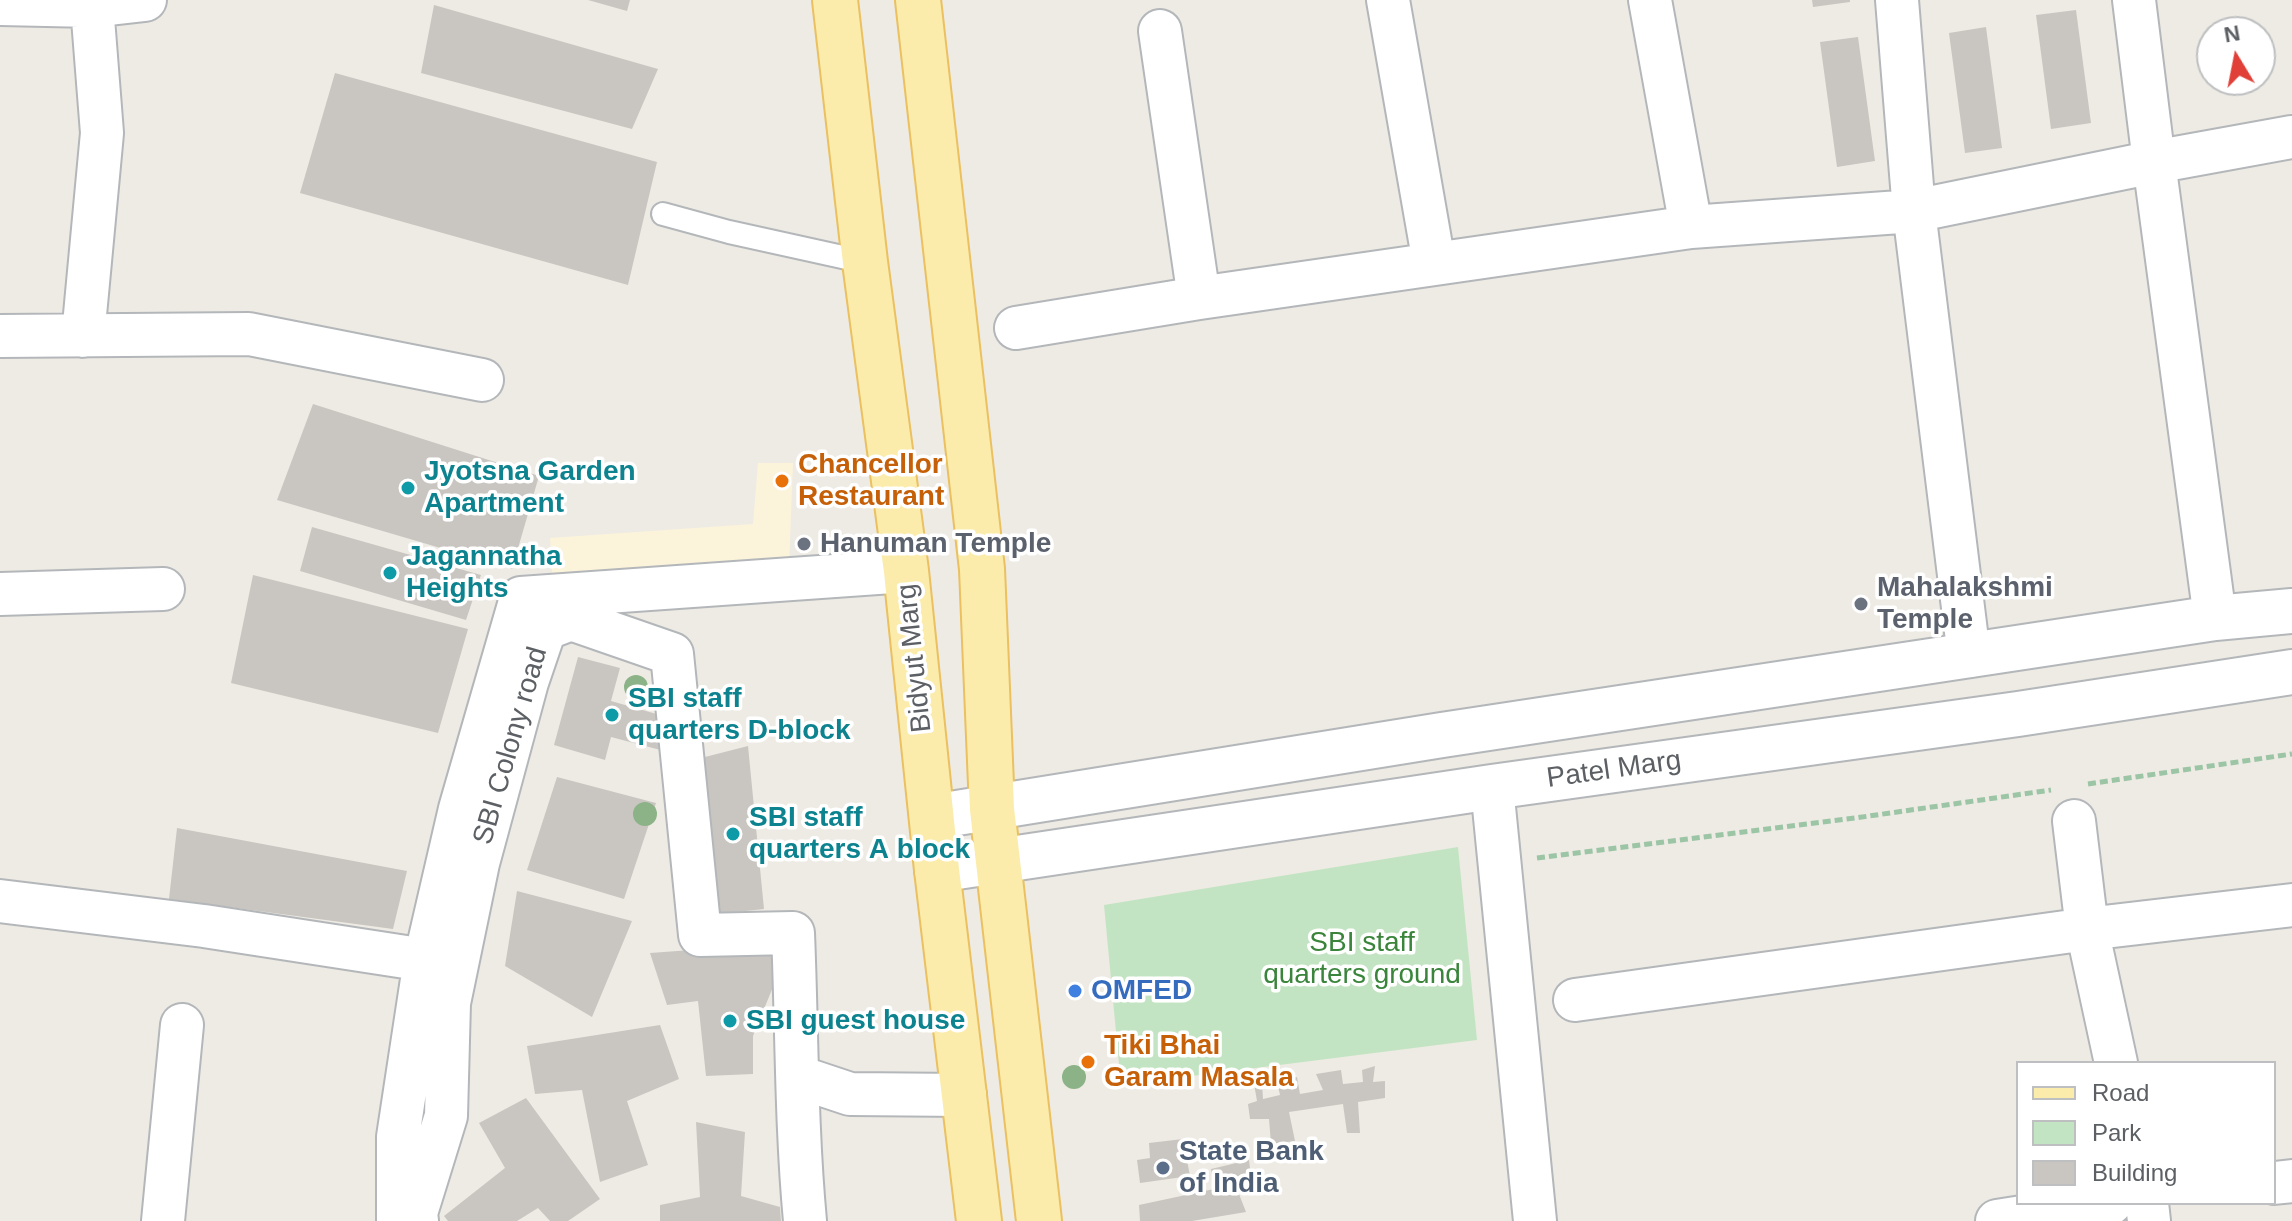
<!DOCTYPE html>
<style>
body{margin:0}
#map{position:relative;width:2292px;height:1221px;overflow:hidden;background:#eeebe4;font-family:Arial,sans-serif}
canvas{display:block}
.legend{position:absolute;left:2016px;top:1061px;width:260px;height:144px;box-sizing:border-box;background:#fff;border:2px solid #bebfc1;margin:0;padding:10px 14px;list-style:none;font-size:24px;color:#5c6064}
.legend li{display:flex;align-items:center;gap:16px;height:40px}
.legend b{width:40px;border:2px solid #bebfc1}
.north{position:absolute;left:2196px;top:16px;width:80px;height:80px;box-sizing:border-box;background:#fff;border:2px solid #bebfc1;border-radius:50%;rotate:350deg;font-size:22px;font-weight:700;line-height:32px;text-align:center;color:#5c6064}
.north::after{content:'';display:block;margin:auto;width:28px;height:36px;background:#e04038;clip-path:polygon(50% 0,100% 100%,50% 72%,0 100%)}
</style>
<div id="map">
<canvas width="2292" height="1221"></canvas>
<ul class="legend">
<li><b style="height:10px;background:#fbecac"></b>Road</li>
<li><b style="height:22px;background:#c3e4c2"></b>Park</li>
<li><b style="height:22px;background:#c9c6c1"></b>Building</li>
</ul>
<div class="north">N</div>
</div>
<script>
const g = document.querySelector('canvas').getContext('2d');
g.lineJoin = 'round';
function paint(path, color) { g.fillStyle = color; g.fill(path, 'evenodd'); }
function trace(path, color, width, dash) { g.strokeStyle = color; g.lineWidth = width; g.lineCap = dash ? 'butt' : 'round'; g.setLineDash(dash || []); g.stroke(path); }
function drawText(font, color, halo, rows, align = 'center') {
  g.font = font + ' Arial,sans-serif'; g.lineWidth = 7; g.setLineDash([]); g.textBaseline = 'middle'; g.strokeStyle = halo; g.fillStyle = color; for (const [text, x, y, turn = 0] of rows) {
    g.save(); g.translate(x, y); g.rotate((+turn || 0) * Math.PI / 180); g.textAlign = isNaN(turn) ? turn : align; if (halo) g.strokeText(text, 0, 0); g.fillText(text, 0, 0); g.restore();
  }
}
paint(new Path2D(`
 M 758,463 L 793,463 L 789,566 L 553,583 L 550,538 L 753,524 Z`), '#fcf3db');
paint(new Path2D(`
 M 1458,847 L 1477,1040 L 1121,1085 L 1104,905 Z`), '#c3e4c2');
paint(new Path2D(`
 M 588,0 L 630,0 L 627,11 Z
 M 1812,0 L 1850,0 L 1850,2 L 1813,7 Z
 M 434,5 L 658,69 L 632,129 L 421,73 Z
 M 2076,10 L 2091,123 L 2051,129 L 2036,15 Z
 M 1986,27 L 2002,148 L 1965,153 L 1949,33 Z
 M 1858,37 L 1875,161 L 1837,167 L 1820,42 Z
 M 335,73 L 657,162 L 628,285 L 300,193 Z
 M 313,404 L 539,476 L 512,569 L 277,500 Z
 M 312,527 L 481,575 L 466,620 L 300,571 Z
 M 253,575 L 468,629 L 438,733 L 231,683 Z
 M 578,657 L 620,668 L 611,701 L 695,725 L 668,752 L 611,737 L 605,760 L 554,745 Z
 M 748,746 L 764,909 L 719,914 L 701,758 Z
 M 557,777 L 656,803 L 624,899 L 527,870 Z
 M 177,828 L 407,871 L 393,929 L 169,899 Z
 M 517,891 L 632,921 L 592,1017 L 505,966 Z
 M 773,944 L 773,987 L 753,1036 L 753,1074 L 706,1076 L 698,1001 L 667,1005 L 650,953 Z
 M 660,1025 L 679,1079 L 627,1101 L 648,1165 L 600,1182 L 582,1090 L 535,1094 L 527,1046 Z
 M 1375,1066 L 1373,1082 L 1385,1081 L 1385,1098 L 1358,1102 L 1360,1133 L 1347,1133 L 1343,1104 L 1289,1112 L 1295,1141 L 1271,1144 L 1269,1119 L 1250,1119 L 1248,1104 L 1257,1101 L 1254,1084 L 1262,1083 L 1263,1099 L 1280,1095 L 1277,1082 L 1297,1077 L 1300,1094 L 1323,1090 L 1316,1074 L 1341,1070 L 1343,1084 L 1363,1082 L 1362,1070 Z
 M 526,1098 L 600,1199 L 568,1221 L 550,1221 L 538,1208 L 517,1221 L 448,1221 L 444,1216 L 505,1168 L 479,1123 Z
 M 696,1122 L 745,1132 L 741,1196 L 780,1207 L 781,1221 L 660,1221 L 660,1205 L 700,1197 Z
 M 1183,1139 L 1190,1176 L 1140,1183 L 1137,1160 L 1150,1158 L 1149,1143 Z
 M 1249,1160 L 1253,1193 L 1239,1194 L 1246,1212 L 1192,1221 L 1140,1221 L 1139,1205 L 1214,1189 L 1211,1169 Z`), '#c9c6c1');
const service = new Path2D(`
 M 663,214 L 729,232 L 865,262`);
const minor = new Path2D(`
 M 1388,0 L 1434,263
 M 1650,0 L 1691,227
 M 1897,0 L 1914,211 L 1969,656
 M 0,4 L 92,6 L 145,0
 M 1160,31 L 1199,298
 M 1016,328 L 1199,298 L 1691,227 L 1914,211 L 2154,162 L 2134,0
 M 0,336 L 249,334 L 482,380
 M 83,336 L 102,133 L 92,6
 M 0,594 L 163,589
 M 2215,618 L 2154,162 L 2292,137
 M 1492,787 L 1535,1221
 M 2074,821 L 2087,929 L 2116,1063
 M 0,901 L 204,926 L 425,960
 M 1575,1000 L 2087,929 L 2292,905
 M 799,1077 L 850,1094 L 965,1095
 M 2274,1183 L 2292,1181
 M 2147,1203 L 2149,1221
 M 163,1221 L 182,1025
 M 398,1221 L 398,1137 L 425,960 L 460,809 L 521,598 L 906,571
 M 417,1221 L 416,1213 L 446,1116 L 449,1003 L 478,863 L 527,682 L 545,629 L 571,619 L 672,654 L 700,935 L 793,933 C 797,1029 796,1125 805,1221
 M 1997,1221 L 2111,1203`);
const tertiary = new Path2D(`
 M 932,817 L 1442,735 L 2215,618 L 2292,611
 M 937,870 L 1492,787 L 2018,714 L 2292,672`);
const primary = new Path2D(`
 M 835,0 L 865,262 L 906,571 L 937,870 L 979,1221
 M 918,0 L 982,569 L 992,809 L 1039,1221`);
trace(service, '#b4b7ba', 26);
trace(minor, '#b4b7ba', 46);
trace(tertiary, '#b4b7ba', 48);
trace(primary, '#eac061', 48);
trace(new Path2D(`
 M 2088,784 L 2292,754
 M 1537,858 L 1855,818 L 2051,790`), '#9cc5a6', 5, [8, 4]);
trace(service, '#fff', 22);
trace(minor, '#fff', 42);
trace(tertiary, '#fff', 44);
trace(primary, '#fbecac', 44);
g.fillStyle = '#8bb387';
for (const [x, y] of [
 [636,687],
 [645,814],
 [1074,1077]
]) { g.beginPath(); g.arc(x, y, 12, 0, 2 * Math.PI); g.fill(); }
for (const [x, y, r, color] of [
 [782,481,8,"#e8710a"],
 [408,488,8,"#0f9aa8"],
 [804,544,8,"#6b7280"],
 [390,573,8,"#0f9aa8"],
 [1861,604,8,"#6b7280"],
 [612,715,8,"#0f9aa8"],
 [733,834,8,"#0f9aa8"],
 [1075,991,8,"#3f7fe0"],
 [730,1021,8,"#0f9aa8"],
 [1088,1062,8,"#e8710a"],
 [1163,1168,8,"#5c6f8a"]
]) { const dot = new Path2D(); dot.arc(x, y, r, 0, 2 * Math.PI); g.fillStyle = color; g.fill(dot); trace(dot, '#fff', 3); }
drawText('bold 28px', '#c56008', '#fff', [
 ["Chancellor",798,465],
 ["Restaurant",798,497],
 ["Tiki Bhai",1104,1046],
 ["Garam Masala",1104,1078]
], 'left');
drawText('bold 28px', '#0d838f', '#fff', [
 ["Jyotsna Garden",424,472],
 ["Apartment",424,504],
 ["Jagannatha",406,557],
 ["Heights",406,589],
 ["SBI staff",628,699],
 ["quarters D-block",628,731],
 ["SBI staff",749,818],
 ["quarters A block",749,850],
 ["SBI guest house",746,1021]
], 'left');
drawText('bold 28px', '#5b616d', '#fff', [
 ["Hanuman Temple",820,544],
 ["Mahalakshmi",1877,588],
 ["Temple",1877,620]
], 'left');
drawText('28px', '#5c6064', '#fff', [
 ["Bidyut Marg",915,658,-96],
 ["SBI Colony road",511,746,-74],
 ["Patel Marg",1614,770,-8]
]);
drawText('28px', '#3a853b', '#fff', [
 ["SBI staff",1362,943],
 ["quarters ground",1362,975]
]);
drawText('bold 28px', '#366cbe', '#fff', [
 ["OMFED",1091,991]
], 'left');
drawText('bold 28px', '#4e5e75', '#fff', [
 ["State Bank",1179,1152],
 ["of India",1179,1184]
], 'left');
</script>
